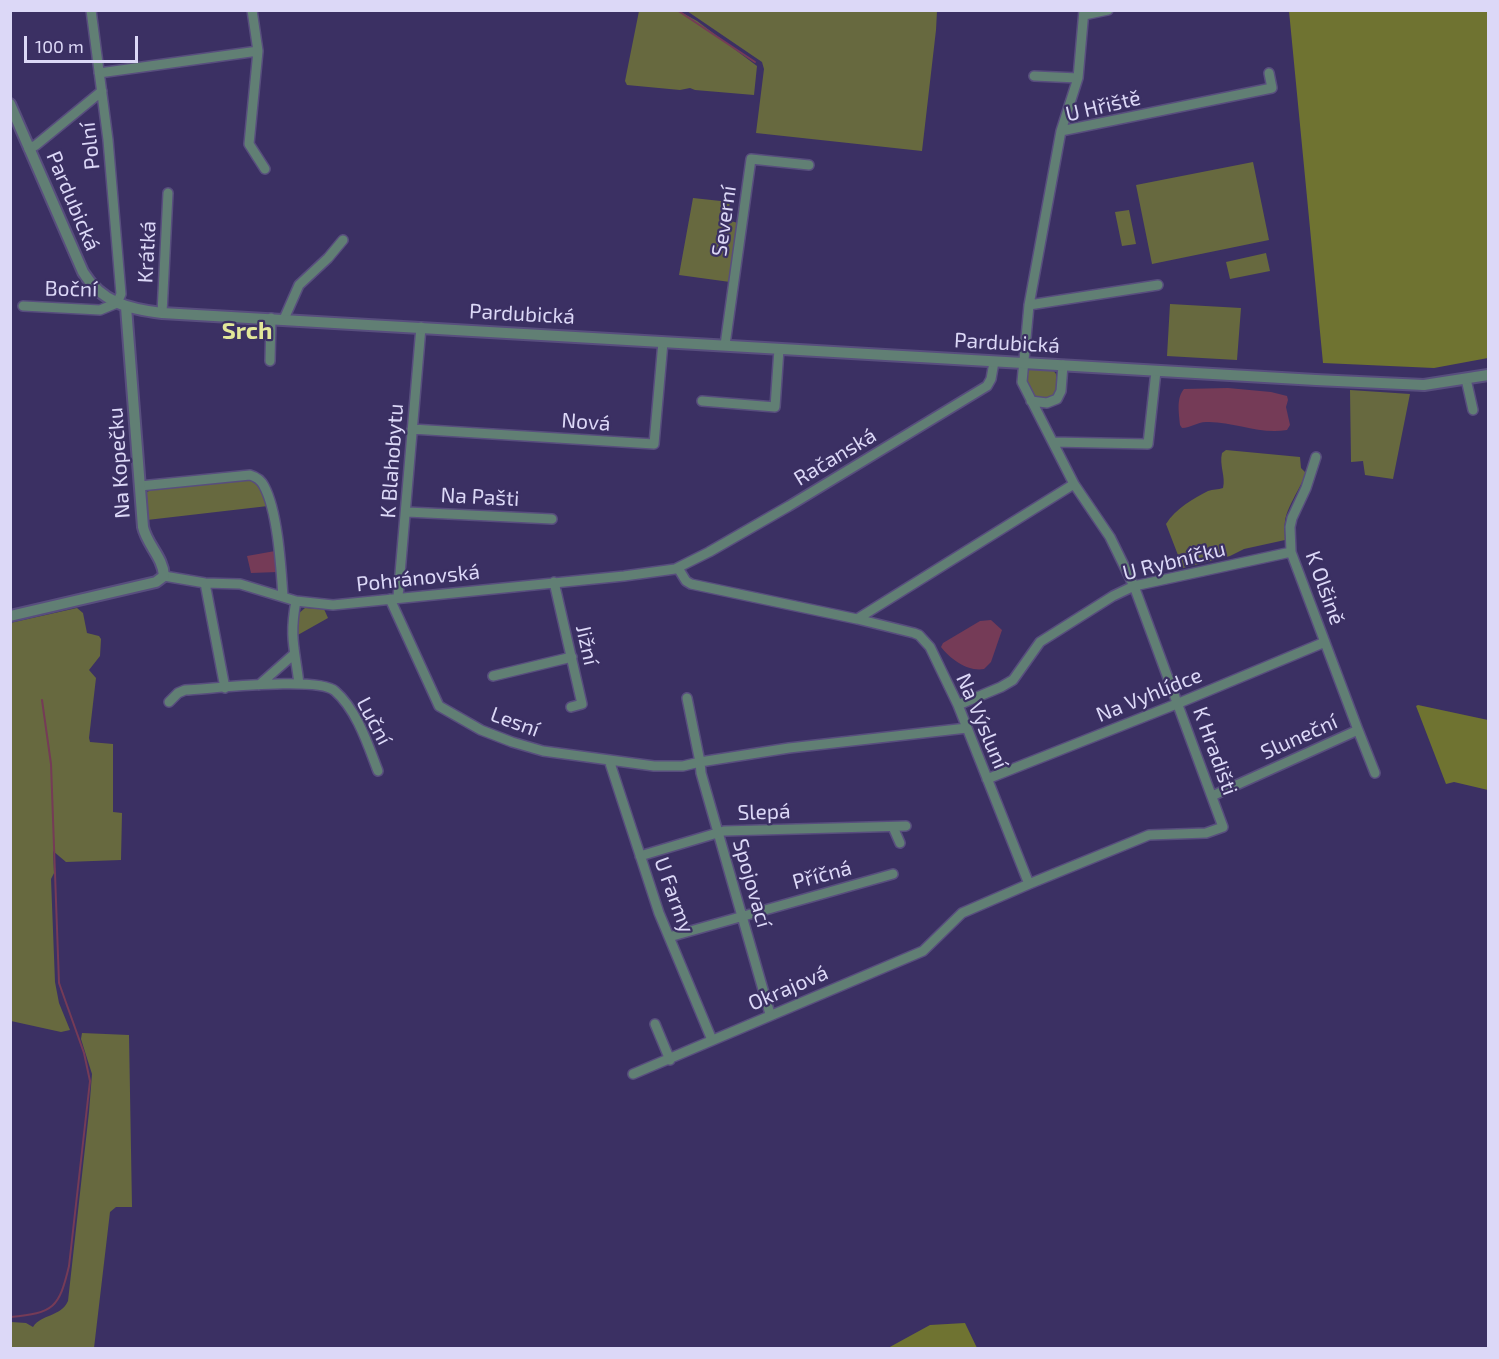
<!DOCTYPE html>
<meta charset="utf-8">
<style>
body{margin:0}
#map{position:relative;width:1499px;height:1359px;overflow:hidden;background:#3b3063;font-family:"Exo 2",sans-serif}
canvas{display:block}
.frame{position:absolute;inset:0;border:12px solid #dcd8f7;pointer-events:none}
.scale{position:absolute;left:24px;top:36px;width:114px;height:27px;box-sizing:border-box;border:3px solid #dcd8f7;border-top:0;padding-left:8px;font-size:18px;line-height:21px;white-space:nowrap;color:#dcd8f7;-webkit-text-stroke:4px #3b3063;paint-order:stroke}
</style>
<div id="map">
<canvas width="1499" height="1359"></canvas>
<div class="frame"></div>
<div class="scale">100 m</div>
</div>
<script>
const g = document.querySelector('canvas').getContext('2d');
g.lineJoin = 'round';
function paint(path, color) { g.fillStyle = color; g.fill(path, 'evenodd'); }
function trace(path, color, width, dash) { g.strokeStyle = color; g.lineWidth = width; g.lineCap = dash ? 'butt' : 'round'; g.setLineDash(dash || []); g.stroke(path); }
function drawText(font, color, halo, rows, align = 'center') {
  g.font = font + ' "Exo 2",sans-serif'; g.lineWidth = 4.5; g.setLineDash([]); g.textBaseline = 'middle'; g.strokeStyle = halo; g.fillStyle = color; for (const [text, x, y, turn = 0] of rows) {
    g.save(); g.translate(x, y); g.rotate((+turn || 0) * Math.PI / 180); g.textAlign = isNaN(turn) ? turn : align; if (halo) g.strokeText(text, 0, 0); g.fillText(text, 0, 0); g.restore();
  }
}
paint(new Path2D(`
 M 639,11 L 679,11 L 697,21 L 757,66 L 754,95 L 695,90 L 690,88 L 680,90 L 627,85 L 625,81 Z
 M 687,11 L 937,11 L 936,30 L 922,151 L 756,133 L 764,69 L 762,62 Z
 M 1253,162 L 1269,240 L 1152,264 L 1136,185 Z
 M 693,198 L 730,202 L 727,220 L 738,223 L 730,282 L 679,275 Z
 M 1129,210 L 1136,244 L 1122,246 L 1115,212 Z
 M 1266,253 L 1270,271 L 1230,279 L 1226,262 Z
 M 1170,304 L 1241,308 L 1237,360 L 1167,356 Z
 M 1030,368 L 1053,370 L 1056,374 C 1060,392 1054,401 1035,398 L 1028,386 L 1027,372 Z
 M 1350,390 L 1410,394 L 1393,479 L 1365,475 L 1363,461 L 1351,462 Z
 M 1226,450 L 1300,457 L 1301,468 L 1306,473 C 1301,487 1287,507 1285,521 C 1284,527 1285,534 1285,540 L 1244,549 L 1230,556 L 1183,568 L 1166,524 C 1176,508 1193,499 1208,491 C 1213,489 1218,490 1223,488 C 1226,477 1219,465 1222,453 Z
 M 250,479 L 259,484 L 268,506 L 147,520 L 145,493 L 151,490 Z
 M 77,608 L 83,613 L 87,633 L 99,636 L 101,639 L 100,656 L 89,670 L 96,678 L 89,738 L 90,742 L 113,744 L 113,812 L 122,813 L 121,860 L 66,862 L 53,851 L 54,873 L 51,879 L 55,982 L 59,1003 L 70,1030 L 61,1032 L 11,1021 L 10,623 Z
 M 305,608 L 324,609 L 328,618 L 296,636 L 298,614 Z
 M 82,1033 L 129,1035 L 132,1207 L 116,1207 L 110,1212 L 94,1348 L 11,1348 L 11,1322 L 26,1323 L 33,1327 C 41,1314 61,1317 68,1301 L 89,1112 L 92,1074 L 81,1039 Z`), '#67693f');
paint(new Path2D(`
 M 1289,11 L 1488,11 L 1488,358 L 1434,368 L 1323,363 Z
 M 1418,705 L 1488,720 L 1488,790 L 1454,782 L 1446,784 L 1416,706 Z
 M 965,1323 L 977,1348 L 888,1348 L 930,1325 Z`), '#6f7331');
paint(new Path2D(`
 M 1228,388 L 1271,392 L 1287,396 L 1288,400 L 1286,407 L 1290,425 L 1287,430 C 1260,435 1233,421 1206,422 C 1197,422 1191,428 1182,428 L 1180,425 C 1179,413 1176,398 1184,389 Z
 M 275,551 L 278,572 L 251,573 L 247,556 Z
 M 991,620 L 1002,630 L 991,662 L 984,669 C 968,672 950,659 941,647 L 943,643 L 980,621 Z`), '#753b57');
trace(new Path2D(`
 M 677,10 L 755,62
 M 10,1317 C 54,1313 59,1308 69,1266 L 90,1081 L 84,1053 L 59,983 L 51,764 L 42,700`), '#753b57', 2);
const minor = new Path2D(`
 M 252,10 L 258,51 L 249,144 L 265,169
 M 1084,15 L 1108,10
 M 99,73 L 258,51
 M 1034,76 L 1078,78
 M 1061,131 L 1078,78 L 1084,10
 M 29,149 L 36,145 L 102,91
 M 1029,305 L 1158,285
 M 23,306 L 100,310 L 117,303 L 121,294 L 108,140 L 91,10
 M 162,313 L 168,193
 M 284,319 L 299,285 L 328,258 L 343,240
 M 725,345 L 751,159 L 809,165
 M 270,361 L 271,318
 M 1466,379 L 1473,410
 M 702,401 L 775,407 L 779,349
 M 1031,401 L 1047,403 L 1057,399 L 1061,391 L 1063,365
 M 412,429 L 654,444 L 663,342
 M 1053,442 L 1148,444 L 1156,371
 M 1316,457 L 1306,488 L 1292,518 L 1290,527 L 1291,552 L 1358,730
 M 140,486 L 250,475 C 257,477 261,480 264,486 C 278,512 281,568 283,597
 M 407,512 L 552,519
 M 678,568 L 686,581 L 691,584 L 857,619 L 1074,484 L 1022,382 L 1029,305 L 1061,131 L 1272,88 L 1269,73
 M 164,576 L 205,583 L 240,584 L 296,601 L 333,605 L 624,576 L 675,569 L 709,552 L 789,506 L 987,386 L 991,379 L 994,362
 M 554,582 L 582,704 L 571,707
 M 205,583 L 225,688
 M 398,597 L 421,327
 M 390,599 L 439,706 L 481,730 L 512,742 L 543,751 L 654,766 L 683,766 L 700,762 L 701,773 L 770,1014
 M 296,601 C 289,638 295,649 299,684
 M 857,619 L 914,633 L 919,635 L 930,647 L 958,705 L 1029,884
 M 493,676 L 572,657
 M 259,685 L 293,655
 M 687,698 L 700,762 L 789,748 L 967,728
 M 169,702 L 178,693 L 185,690 C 211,689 318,676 335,691 C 357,710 368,745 378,771
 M 958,705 L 1001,687 L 1013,680 L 1040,642 L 1113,596 L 1134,586 L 1291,552
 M 609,760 L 659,913 L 712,1040
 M 987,779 L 1179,703 L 1325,642
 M 1212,796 L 1358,730 L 1375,773
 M 893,827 L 900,843
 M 640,856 L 724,831 L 906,826
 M 669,937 L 893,874
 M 655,1024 L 670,1060
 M 633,1074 L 923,951 L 962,913 L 1029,884 L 1149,835 L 1206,833 L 1223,827 L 1134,586 L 1110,537 L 1074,484`);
const tertiary = new Path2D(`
 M 10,104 L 83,272 C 102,303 129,309 162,313 L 1316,380 L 1424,385 L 1488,375
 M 10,616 L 156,582 L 164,576 C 163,557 147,545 143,527 L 126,307`);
trace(minor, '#584e7e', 12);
trace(tertiary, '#584e7e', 14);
trace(minor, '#617f74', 9);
trace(tertiary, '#617f74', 10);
drawText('21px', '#dcd8f7', '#3b3063', [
 ["U Hřiště",1103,106,-13],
 ["Polní",90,146,-96],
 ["Pardubická",73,201,67],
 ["Severní",724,221,-82],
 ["Krátká",147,252,-87],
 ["Boční",71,289,1],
 ["Pardubická",522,314,3],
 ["Pardubická",1007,343,3],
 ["Nová",586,422,4],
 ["Račanská",835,457,-31],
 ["K Blahobytu",392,461,-86],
 ["Na Kopečku",119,463,-94],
 ["Na Pašti",480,497,3],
 ["U Rybníčku",1174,561,-14],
 ["Pohránovská",418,578,-6],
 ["K Olšině",1325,588,70],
 ["Jižní",587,645,77],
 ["Na Vyhlídce",1149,695,-22],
 ["Luční",374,721,62],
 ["Na Výsluní",982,721,67],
 ["Lesní",515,722,20],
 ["Sluneční",1299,737,-24],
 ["K Hradišti",1215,751,70],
 ["Slepá",764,812,-2],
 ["Příčná",822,875,-15],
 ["Spojovací",752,883,74],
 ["U Farmy",674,895,70],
 ["Okrajová",788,988,-23]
]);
drawText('bold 24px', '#e2e799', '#3b3063', [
 ["Srch",247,331]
]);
</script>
